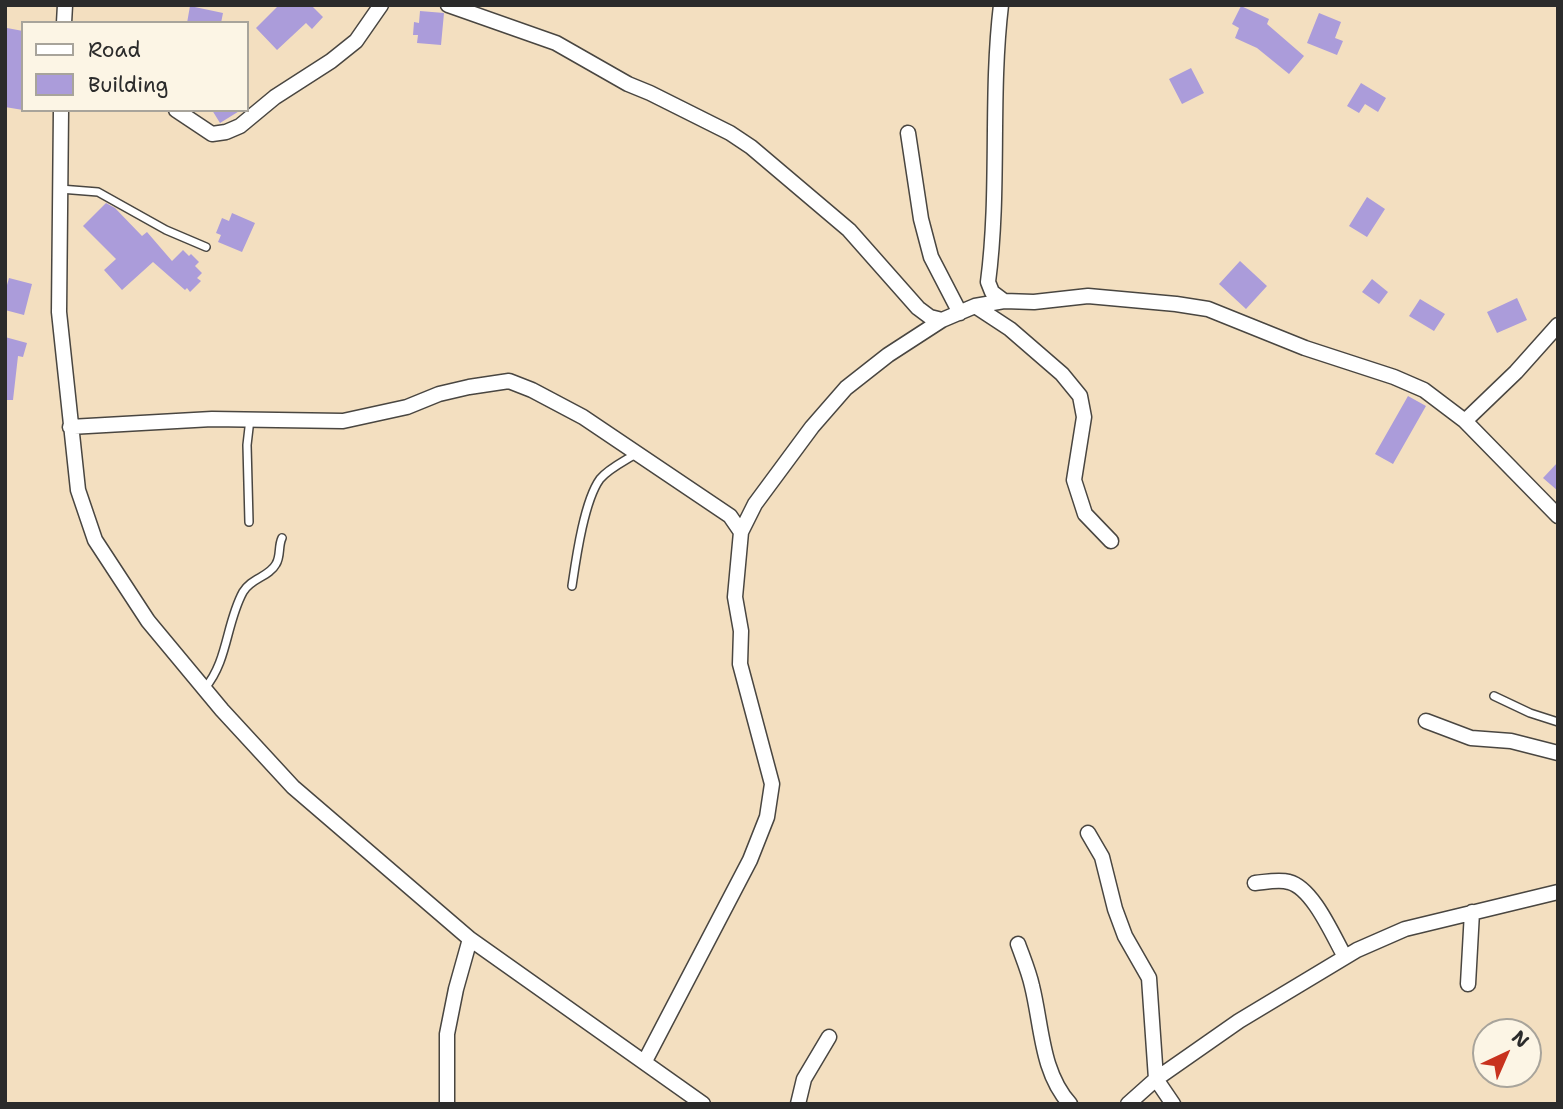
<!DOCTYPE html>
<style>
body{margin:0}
#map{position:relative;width:1563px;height:1109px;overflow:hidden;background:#f3dfc0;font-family:"Shantell Sans",sans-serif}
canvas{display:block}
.frame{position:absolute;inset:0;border:7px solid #2b2b2b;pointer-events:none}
.legend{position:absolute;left:21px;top:21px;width:228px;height:91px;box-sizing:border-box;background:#fcf5e5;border:2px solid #a8a49b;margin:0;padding:9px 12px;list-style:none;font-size:21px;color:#2b2b2b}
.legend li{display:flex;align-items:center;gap:14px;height:35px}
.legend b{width:35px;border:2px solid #a8a49b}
.north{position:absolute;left:1472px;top:1018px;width:70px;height:70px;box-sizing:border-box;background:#fcf5e5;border:2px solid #a8a49b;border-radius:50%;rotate:44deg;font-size:19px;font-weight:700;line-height:28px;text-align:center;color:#2b2b2b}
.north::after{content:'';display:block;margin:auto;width:24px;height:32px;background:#c8321e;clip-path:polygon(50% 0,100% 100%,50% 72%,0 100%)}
</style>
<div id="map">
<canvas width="1563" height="1109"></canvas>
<div class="frame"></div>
<ul class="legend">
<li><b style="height:9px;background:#fff"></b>Road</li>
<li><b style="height:19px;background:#ab9cda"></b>Building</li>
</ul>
<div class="north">N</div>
</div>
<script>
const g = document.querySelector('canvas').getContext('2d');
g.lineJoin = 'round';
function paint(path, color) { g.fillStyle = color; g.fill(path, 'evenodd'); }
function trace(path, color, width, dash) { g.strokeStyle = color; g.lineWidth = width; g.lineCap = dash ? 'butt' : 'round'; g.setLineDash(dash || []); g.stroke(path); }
paint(new Path2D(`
 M 279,5 L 311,5 L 323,17 L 312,29 L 306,23 L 277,50 L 256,28 Z
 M 190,6 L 223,13 L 221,23 L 187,23 Z
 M 1241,6 L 1269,19 L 1267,24 L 1304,56 L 1289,74 L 1257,48 L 1235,38 L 1239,28 L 1232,24 Z
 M 420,11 L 444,13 L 441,45 L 417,43 L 418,35 L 413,35 L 414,22 L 419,23 Z
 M 1319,13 L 1341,22 L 1335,38 L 1343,41 L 1337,55 L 1307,43 Z
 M 7,28 L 23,31 L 23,110 L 5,107 L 5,37 Z
 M 1191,68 L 1204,93 L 1182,104 L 1169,79 Z
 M 1361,83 L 1386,98 L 1378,112 L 1365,104 L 1359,113 L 1347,106 Z
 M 212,110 L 241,110 L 220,123 Z
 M 1367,197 L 1385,209 L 1367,237 L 1349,226 Z
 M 106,203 L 115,208 L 142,236 L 147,232 L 172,261 L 183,250 L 189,256 L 191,254 L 199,262 L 195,266 L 202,273 L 197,278 L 201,281 L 190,292 L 187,288 L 185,290 L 153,262 L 122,290 L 104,270 L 116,259 L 83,226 Z
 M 232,213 L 255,223 L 242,252 L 218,242 L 221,235 L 216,233 L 222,218 L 229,221 Z
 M 1240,261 L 1267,286 L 1246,309 L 1219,284 Z
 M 9,278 L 32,284 L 24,315 L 5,310 L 5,292 Z
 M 1372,279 L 1388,292 L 1379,304 L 1362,292 Z
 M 1517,298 L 1527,320 L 1497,333 L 1487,312 Z
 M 1420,299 L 1445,314 L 1434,331 L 1409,316 Z
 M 5,337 L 27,343 L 23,357 L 18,356 L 13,400 L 5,400 Z
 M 1408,396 L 1426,406 L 1393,464 L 1375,454 Z
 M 1558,462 L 1558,491 L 1543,478 Z`), '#ab9cda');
const lane = new Path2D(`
 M 60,189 L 98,192 L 166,230 L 206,247
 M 249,522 L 247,445 L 250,419
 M 572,586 C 576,559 584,501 600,479 C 609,468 625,461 637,453
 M 205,688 C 228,661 226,623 243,592 C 251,578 269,577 276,564 C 281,556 278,546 282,538
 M 1494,696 L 1530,713 L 1558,722`);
const street = new Path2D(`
 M 448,5 L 556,43 L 628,84 L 650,93 L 730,133 L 751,147 L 849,230 L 918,308 L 930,317 L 942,320
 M 1001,5 C 990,97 1000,190 988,282 L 992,292 L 1004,301
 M 64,23 L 65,5
 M 61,110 L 59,312 L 78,490 L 95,540 L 148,621 L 222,710 L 293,787 L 470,939 L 703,1104
 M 176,110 L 212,134 L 226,132 L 240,126 L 275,97 L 331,61 L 356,41 L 381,5
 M 908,133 L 921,219 L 931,257 L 960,313
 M 975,306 L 1010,329 L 1062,374 L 1080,396 L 1084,417 L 1074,480 L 1085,514 L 1111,541
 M 1465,421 L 1516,372 L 1558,325
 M 70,427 L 212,419 L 343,421 L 407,407 L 439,394 L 469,387 L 509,381 L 532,390 L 583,417 L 730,516 L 741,532
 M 1426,721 L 1471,738 L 1511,741 L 1558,753
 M 1088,833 L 1102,857 L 1115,909 L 1125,936 L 1149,978 L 1156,1079 L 1173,1104
 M 1255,883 C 1266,882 1279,879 1289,882 C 1313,888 1333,936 1345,957
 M 1018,944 C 1023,958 1029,972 1032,986 C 1042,1026 1041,1072 1070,1104
 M 1468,984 L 1472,912
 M 645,1061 L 750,860 L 767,817 L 772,784 L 740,664 L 741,631 L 735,597 L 741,532 L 755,504 L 812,427 L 846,388 L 888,355 L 942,320 L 975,306 L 1004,301 L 1034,302 L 1088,296 L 1176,304 L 1208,309 L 1305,348 L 1394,377 L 1424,390 L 1465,421 L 1558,516
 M 447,1104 L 447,1034 L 456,989 L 470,939
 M 798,1104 L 804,1079 L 829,1037
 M 1128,1104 L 1156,1079 L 1239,1021 L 1357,950 L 1405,929 L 1558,892`);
trace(lane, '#494641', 10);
trace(street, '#494641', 17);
trace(lane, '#fff', 7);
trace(street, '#fff', 14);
</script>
